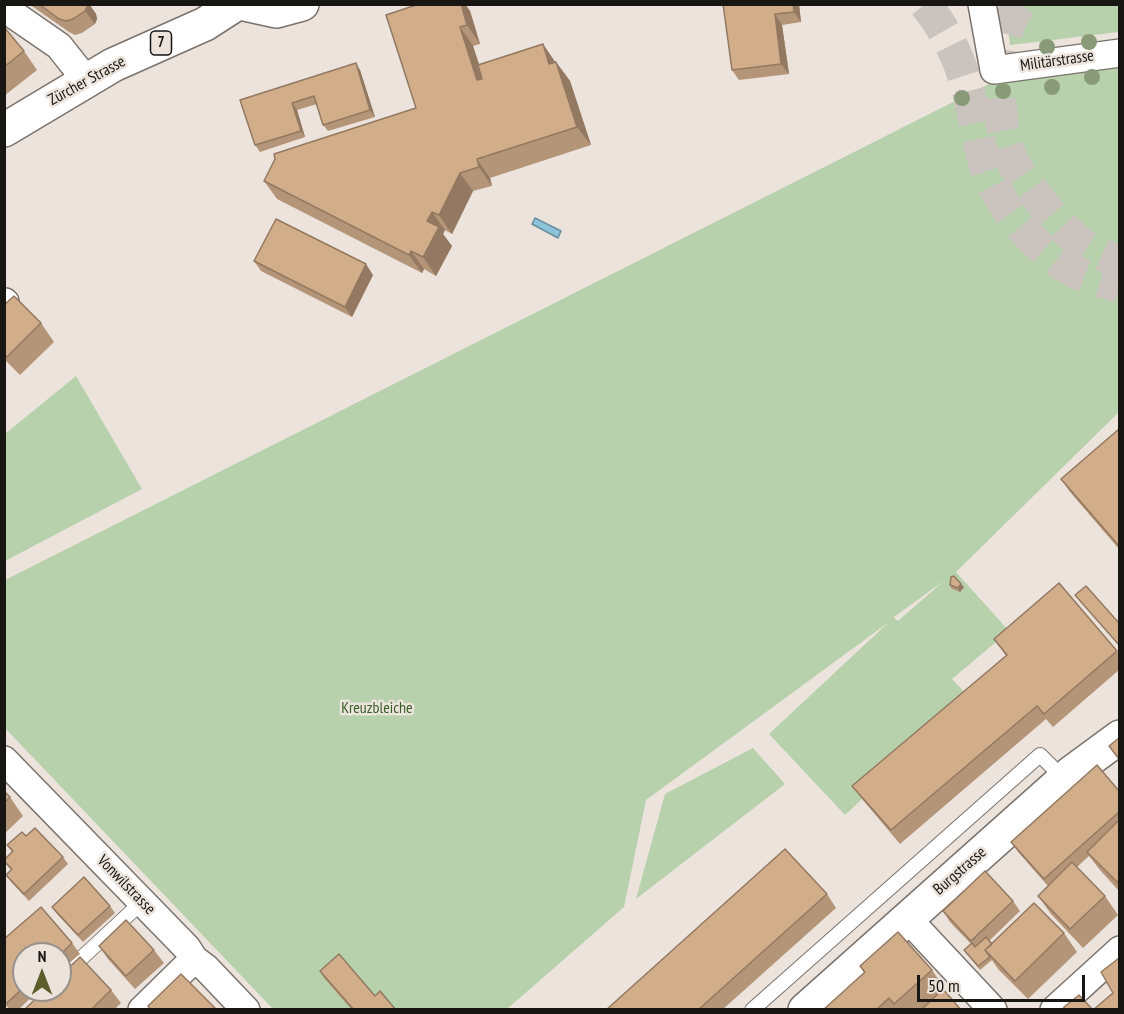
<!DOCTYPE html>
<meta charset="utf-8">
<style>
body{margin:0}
#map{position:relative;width:1124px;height:1014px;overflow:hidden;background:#ebe3dc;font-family:"PT Sans Narrow",sans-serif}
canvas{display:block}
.frame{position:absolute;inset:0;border:6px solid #181613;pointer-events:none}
.north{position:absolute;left:12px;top:942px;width:60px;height:60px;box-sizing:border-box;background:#ebe3dc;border:2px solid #97918c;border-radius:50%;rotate:0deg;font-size:16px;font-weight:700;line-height:24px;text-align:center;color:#181613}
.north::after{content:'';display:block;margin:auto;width:21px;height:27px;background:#5c5d2a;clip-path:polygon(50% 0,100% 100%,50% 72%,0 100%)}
.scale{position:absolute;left:917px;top:975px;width:168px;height:27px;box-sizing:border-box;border:3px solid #181613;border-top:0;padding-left:8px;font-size:18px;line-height:21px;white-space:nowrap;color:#181613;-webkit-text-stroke:4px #ebe3dc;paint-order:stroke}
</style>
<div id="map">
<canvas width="1124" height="1014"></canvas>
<div class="frame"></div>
<div class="north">N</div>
<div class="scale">50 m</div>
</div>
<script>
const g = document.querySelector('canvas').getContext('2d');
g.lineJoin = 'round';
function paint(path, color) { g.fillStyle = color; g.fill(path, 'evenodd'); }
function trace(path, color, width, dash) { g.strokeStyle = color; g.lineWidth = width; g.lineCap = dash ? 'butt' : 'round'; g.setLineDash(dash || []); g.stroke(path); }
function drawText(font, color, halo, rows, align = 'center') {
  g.font = font + ' "PT Sans Narrow",sans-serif'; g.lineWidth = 5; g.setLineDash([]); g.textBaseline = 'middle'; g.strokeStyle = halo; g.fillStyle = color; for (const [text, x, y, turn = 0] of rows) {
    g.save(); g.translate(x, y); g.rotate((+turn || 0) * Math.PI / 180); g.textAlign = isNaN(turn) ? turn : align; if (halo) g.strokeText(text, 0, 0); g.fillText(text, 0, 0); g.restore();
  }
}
paint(new Path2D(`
 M 1005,5 L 1119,5 L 1119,32 L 1010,45 Z
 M 1119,67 L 1119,412 L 956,572 L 1009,631 L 952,679 L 970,698 L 845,815 L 769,734 L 889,622 L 646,800 L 624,907 L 507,1009 L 273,1009 L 5,728 L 5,580 L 989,84 ZM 945,580 L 898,621 L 894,618 L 894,617 Z
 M 76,376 L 142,489 L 5,561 L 5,434 Z
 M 753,748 L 785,784 L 636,899 L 665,794 Z`), '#b6d1ac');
const water = new Path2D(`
 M 535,218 L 561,231 L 558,238 L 532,224 Z`);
paint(water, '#8cc3d8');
trace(water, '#698f9d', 1.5);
trace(new Path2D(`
 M 925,4 C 945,28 960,59 968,90 C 975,116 978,144 987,170 C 1001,209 1033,246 1068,268 C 1083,277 1103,281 1120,287
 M 1020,4 C 1004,26 1001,53 1000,79 C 999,105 1001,135 1012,160 C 1019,178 1066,234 1082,244 C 1093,251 1107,257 1120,262`), '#cbc4be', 33, [33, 16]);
const lane = new Path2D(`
 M 60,978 L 142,902
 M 752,1010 L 1040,755 L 1064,779`);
const street = new Path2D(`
 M 982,4 L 994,70 L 1120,53
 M 4,8 L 59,46 L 86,80
 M 4,303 L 5,302
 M 4,760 L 187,948 L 194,959 L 206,968 L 246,1010
 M 907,918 L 993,1010
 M 142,1010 L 194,959
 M 1054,1010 L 1120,950`);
const secondary = new Path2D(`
 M 805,1010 L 1071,773 L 1120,737`);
const primary = new Path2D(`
 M 244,4 L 276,11 L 302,4
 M 4,130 L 113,65 L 205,24 L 236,4`);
trace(lane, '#7a736d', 16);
trace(street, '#7a736d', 30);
trace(secondary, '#7a736d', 36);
trace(primary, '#7a736d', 36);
trace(lane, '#fff', 14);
trace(street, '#fff', 27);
trace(secondary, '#fff', 33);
trace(primary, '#fff', 33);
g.fillStyle = '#899a79';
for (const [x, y] of [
 [1089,42],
 [1047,47],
 [1092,77],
 [1052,87],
 [1003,91],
 [962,98]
]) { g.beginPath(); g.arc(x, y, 8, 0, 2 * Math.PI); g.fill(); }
paint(new Path2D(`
 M 29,4 L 89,4 L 96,14 L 97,19 L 95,24 L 82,33 L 75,35 L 69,32 Z
 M 419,4 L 465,4 L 470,11 L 480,44 L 473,46 L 479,64 L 556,62 L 570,81 L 591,145 L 490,178 L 492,186 L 473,191 L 452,234 L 445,230 L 443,234 L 452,246 L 436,276 L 424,269 L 422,273 L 277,199 L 264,181 L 416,108 Z
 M 723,4 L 799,4 L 801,22 L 782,25 L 789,74 L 739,80 L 732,70 Z
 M 4,27 L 24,51 L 37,70 L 4,96 Z
 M 360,70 L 375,117 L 328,131 L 323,125 L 317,104 L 297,110 L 305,137 L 260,152 L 255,145 L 240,100 Z
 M 254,261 L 373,275 L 352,317 L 261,271 Z
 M 4,305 L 41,323 L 54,342 L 20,375 L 4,359 Z
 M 1119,429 L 1119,549 L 1070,492 L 1061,479 Z
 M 950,585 L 964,587 L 960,592 L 952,589 Z
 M 994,639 L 1117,651 L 1119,654 L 1119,670 L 1053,727 L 1046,719 L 900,844 L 862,799 L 852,786 L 1006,656 Z
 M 4,791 L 10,797 L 23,816 L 4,834 Z
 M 1119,791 L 1119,891 L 1100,870 L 1089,856 L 1077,867 L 1105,896 L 1118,915 L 1083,948 L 1051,914 L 1038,896 L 1048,886 L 1018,852 L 1011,842 Z
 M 26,836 L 63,857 L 68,864 L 29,901 L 11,882 L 6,875 L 11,870 L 4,862 L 12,852 L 7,845 Z
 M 827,894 L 836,908 L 722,1010 L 606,1010 Z
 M 1013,901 L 1020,911 L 989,941 L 992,944 L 1064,933 L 1077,952 L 1028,999 L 998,969 L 992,960 L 980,970 L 964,950 L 971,944 L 950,922 L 943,911 Z
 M 110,906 L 115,913 L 83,942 L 57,914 L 52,907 Z
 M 4,939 L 72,943 L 80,954 L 60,971 L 60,954 L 24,954 L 24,990 L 39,990 L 18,1010 L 10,1010 L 4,1003 Z
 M 99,946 L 154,950 L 164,963 L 135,989 L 108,959 Z
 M 860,966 L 932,970 L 945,989 L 944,990 L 961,1010 L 823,1010 L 864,973 Z
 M 320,971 L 375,996 L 396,1010 L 352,1010 L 324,978 Z
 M 111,990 L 121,1003 L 114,1010 L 24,1010 Z`), '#b59577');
paint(new Path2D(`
 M 88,4 L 89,4 L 96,14 L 97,19 L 95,24 L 85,11 Z
 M 461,4 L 465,4 L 470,11 L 480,44 L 467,25 Z
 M 793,4 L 799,4 L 801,22 L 794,12 Z
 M 775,14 L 782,25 L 789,74 L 781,64 Z
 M 460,27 L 473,46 L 490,99 L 477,80 Z
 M 543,44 L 556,63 L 549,64 Z
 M 556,62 L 570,81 L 591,145 L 577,127 Z
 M 356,63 L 360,70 L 375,117 L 370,110 Z
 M 292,103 L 297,110 L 305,137 L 301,131 Z
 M 477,159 L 490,178 L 492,186 L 479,167 Z
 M 460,173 L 473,191 L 452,234 L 439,215 Z
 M 432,212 L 445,230 L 443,234 L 452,246 L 436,276 L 423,257 L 427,221 Z
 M 411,251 L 424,269 L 422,273 L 409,255 Z
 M 366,264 L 373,275 L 352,317 L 345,307 Z
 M 961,584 L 964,587 L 960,592 L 958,588 Z`), '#937961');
const building = new Path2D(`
 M 39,4 L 88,4 L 88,5 L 85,11 L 73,19 L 66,21 L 59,19 Z
 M 419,4 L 461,4 L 467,25 L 460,27 L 477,80 L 482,79 L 478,65 L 543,44 L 549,64 L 556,62 L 577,127 L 477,159 L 479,167 L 460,173 L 439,215 L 432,212 L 427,221 L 439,227 L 423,257 L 411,251 L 409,255 L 264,181 L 275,159 L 274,154 L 416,108 L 386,15 Z
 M 723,4 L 793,4 L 794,12 L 775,14 L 781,64 L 732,70 Z
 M 4,27 L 24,51 L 4,67 Z
 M 356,63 L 370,110 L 323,125 L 314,96 L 292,103 L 301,131 L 255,145 L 240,100 Z
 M 276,219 L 366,264 L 345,307 L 254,261 Z
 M 14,296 L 41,323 L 7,357 L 4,354 L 4,305 Z
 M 1119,429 L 1119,546 L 1061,479 Z
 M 954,576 L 961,584 L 958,588 L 950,585 L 951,577 Z
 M 1059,583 L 1117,651 L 1044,714 L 1037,706 L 891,830 L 852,786 L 1007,655 L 994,639 Z
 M 1086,586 L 1119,623 L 1119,645 L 1075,595 Z
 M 1119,738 L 1119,759 L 1109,746 Z
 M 1097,765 L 1119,791 L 1119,812 L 1044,879 L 1011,842 Z
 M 4,791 L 10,797 L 4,803 Z
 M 1119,820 L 1119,880 L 1117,882 L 1087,852 Z
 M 35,828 L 63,857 L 24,894 L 6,875 L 12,869 L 4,861 L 4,860 L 13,851 L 7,845 L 22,832 L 26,836 Z
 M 785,849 L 827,894 L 698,1010 L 606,1010 Z
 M 1072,862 L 1105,896 L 1070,929 L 1038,896 Z
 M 985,871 L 1013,901 L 971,941 L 943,911 Z
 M 84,877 L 110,906 L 78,935 L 52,907 Z
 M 1034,903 L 1064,933 L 1015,981 L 985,950 Z
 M 41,907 L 72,943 L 60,955 L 24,954 L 24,987 L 7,1003 L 4,1001 L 4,939 Z
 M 126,920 L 154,950 L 126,976 L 99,946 Z
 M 898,932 L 932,970 L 894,1004 L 889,998 L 876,1010 L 823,1010 L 865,972 L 860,966 Z
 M 986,937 L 992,944 L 985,950 L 990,957 L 978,966 L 964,950 L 972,943 L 975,947 Z
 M 339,954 L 375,996 L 380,991 L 396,1010 L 354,1010 L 320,971 Z
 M 80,957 L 111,990 L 91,1010 L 24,1010 L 45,990 L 60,990 L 60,976 Z
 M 1119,958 L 1119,1010 L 1093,1010 L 1113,993 L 1101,972 Z
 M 181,974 L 215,1008 L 214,1010 L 151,1010 L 148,1006 Z
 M 943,989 L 961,1010 L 921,1010 Z
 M 1079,995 L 1093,1010 L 1063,1010 L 1064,1007 Z`);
paint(building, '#d2ad8a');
trace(building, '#937961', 1.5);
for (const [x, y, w] of [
 [161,43,21]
]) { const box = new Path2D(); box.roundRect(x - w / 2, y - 12, w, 24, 4.5); g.fillStyle = '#ebe3dc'; g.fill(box); trace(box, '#181613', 1.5); }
drawText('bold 15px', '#181613', null, [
 ["7",161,43]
]);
drawText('16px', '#181613', '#ebe3dc', [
 ["Militärstrasse",1057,61,-8],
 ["Zürcher Strasse",87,81,-29],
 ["Burgstrasse",960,871,-41],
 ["Vonwilstrasse",126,885,46]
]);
drawText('16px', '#395f28', '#ebe3dc', [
 ["Kreuzbleiche",377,708]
]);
</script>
